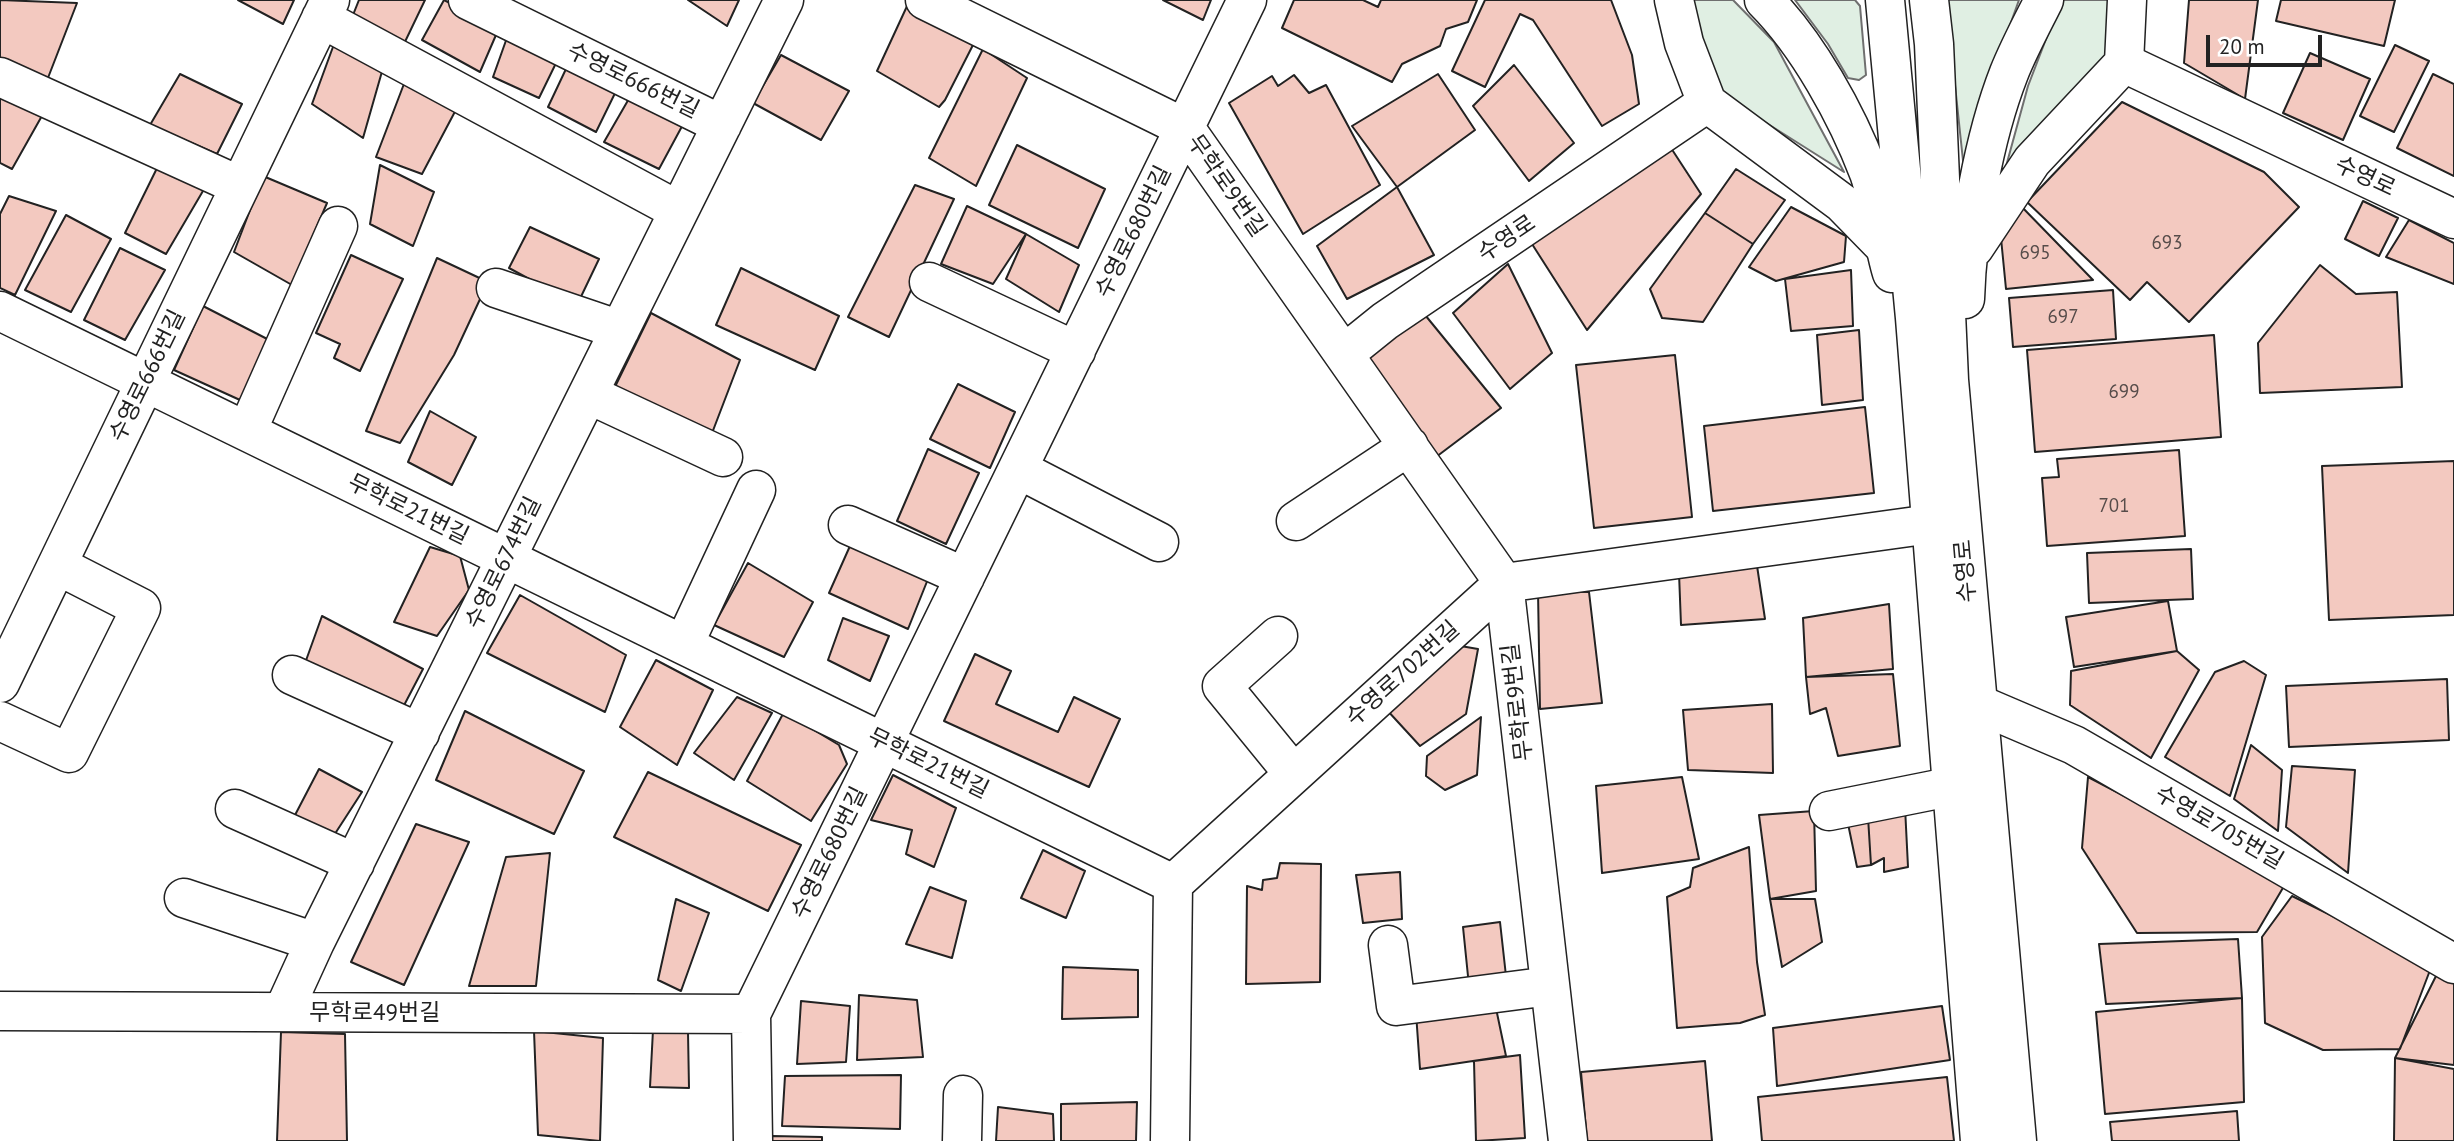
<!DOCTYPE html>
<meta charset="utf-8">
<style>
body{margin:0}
#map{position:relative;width:2454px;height:1141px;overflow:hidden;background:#fff;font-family:"PT Sans",sans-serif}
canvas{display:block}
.scale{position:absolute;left:2206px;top:35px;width:116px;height:32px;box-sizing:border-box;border:4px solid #222;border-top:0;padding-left:9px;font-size:21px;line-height:24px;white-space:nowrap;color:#222;-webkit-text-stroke:5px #fff;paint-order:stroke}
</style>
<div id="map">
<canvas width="2454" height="1141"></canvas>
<div class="scale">20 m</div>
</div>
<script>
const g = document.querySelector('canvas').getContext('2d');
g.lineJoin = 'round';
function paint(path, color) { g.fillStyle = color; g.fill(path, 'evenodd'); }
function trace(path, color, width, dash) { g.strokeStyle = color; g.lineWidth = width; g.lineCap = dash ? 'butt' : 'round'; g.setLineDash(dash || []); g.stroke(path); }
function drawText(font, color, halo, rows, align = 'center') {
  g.font = font + ' "PT Sans","Noto Sans KR",sans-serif'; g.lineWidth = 5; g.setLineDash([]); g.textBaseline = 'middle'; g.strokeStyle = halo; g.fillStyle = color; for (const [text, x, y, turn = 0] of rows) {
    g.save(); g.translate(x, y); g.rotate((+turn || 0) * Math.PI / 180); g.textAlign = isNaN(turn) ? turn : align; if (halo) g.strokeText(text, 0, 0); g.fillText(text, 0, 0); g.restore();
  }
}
const green = new Path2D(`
 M 1692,0 L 1733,0 L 1774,42 L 1844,172 L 1722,95 L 1706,65 Z
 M 1795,0 L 1855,0 L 1860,6 L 1866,75 L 1859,80 L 1848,78 L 1828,44 Z
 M 1946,0 L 2019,0 L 1985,95 L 1966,189 Z
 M 2061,0 L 2111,0 L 2108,55 L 2005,170 L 2028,86 Z`);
paint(green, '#e0efe3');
trace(green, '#6f6f6f', 2);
const building = new Path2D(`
 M 0,0 L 77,3 L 46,83 L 0,60 Z
 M 238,0 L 294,0 L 283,24 Z
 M 359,0 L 425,0 L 402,48 L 351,20 Z
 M 444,0 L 499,28 L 480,72 L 422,40 Z
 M 688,0 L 739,0 L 727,26 Z
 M 1163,0 L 1211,0 L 1203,20 Z
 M 1294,0 L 1363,0 L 1378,7 L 1381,0 L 1477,0 L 1468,22 L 1446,29 L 1440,46 L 1402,64 L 1392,82 L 1282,28 Z
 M 1485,0 L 1611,0 L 1632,55 L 1639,104 L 1602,126 L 1533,20 L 1520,14 L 1485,87 L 1452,71 Z
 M 2189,0 L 2258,0 L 2245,99 L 2184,63 Z
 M 2281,0 L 2395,0 L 2384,46 L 2276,21 Z
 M 908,4 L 975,41 L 945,100 L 939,107 L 877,71 Z
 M 509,32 L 558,59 L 539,98 L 493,77 Z
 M 337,36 L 385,61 L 363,138 L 312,104 Z
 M 2395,45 L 2429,61 L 2394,132 L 2360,116 Z
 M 983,49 L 1027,78 L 976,186 L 929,158 Z
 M 574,52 L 620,83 L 596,132 L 548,107 Z
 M 2310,53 L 2370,79 L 2343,140 L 2283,113 Z
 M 781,55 L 849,91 L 821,140 L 753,103 Z
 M 1514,65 L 1574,143 L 1529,181 L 1473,106 Z
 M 180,74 L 242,104 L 217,154 L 150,125 Z
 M 1438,74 L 1475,130 L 1397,187 L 1352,126 Z
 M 2433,74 L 2454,84 L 2454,176 L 2397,148 Z
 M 1294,75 L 1309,93 L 1326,85 L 1380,185 L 1303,234 L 1229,103 L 1272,76 L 1278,86 Z
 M 407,76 L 459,104 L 422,174 L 376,157 Z
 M 638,83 L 687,117 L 659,169 L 604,142 Z
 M 0,94 L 43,114 L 12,169 L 0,163 Z
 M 2122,102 L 2264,172 L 2299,207 L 2189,322 L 2147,282 L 2130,300 L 2027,202 Z
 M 1017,145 L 1105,189 L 1078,248 L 989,205 Z
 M 1671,148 L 1701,194 L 1587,330 L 1532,244 Z
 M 162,158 L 210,179 L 166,254 L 125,233 Z
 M 380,165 L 434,192 L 413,246 L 370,224 Z
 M 1736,169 L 1785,200 L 1753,244 L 1705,213 Z
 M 263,176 L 327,203 L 292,285 L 234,252 Z
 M 915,185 L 954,199 L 889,337 L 848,317 Z
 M 1397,187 L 1434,255 L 1347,299 L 1317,246 Z
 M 9,196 L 56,211 L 15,295 L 0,288 L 0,214 Z
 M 2363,201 L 2398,218 L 2379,256 L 2345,239 Z
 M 2019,204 L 2093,280 L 2006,289 L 2000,228 Z
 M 967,206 L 1026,234 L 993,284 L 941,264 Z
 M 1791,207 L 1846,236 L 1844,262 L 1776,281 L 1749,267 Z
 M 1705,213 L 1753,244 L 1703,322 L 1662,318 L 1650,289 Z
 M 66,215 L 111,239 L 71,312 L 25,290 Z
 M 2409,220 L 2454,243 L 2454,284 L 2386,257 Z
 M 530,227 L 599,259 L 577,305 L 509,268 Z
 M 1026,234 L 1079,265 L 1059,312 L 1006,279 Z
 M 120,248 L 165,270 L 125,340 L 84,320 Z
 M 351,255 L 403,279 L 360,371 L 334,358 L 340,344 L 316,333 Z
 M 437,258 L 488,282 L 454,355 L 400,443 L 366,431 Z
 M 1508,264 L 1552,353 L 1510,389 L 1453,313 Z
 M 2320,265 L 2356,294 L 2397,292 L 2402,387 L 2260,393 L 2258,343 Z
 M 741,268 L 839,316 L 815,370 L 716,325 Z
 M 1851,270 L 1853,326 L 1791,331 L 1785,279 Z
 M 2113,290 L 2116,339 L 2013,347 L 2009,298 Z
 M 203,306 L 275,343 L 240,400 L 174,370 Z
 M 1421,310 L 1501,408 L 1436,457 L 1362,355 Z
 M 651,313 L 740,360 L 709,441 L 611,395 Z
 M 1859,330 L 1863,400 L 1822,405 L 1817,335 Z
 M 2214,335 L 2221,437 L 2035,452 L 2027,350 Z
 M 1675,355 L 1692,517 L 1594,528 L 1576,365 Z
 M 958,384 L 1015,412 L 990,468 L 930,439 Z
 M 1865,407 L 1874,493 L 1713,511 L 1704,426 Z
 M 430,411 L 476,437 L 452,485 L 408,462 Z
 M 928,449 L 979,473 L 946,544 L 897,521 Z
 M 2179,450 L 2185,536 L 2047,546 L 2042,478 L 2059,477 L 2057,459 Z
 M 2454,461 L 2454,615 L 2329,620 L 2322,466 Z
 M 854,537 L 930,574 L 908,629 L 829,593 Z
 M 430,547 L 460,556 L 469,590 L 437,636 L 394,622 Z
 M 2191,549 L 2193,599 L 2089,603 L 2087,553 Z
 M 1756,559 L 1765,619 L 1681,625 L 1679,573 Z
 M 748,563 L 813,602 L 784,657 L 714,625 Z
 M 1538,591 L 1589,592 L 1602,703 L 1540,709 Z
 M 520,595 L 626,655 L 605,712 L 487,653 Z
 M 2168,601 L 2177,651 L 2074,667 L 2066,617 Z
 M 1889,604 L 1893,669 L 1806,677 L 1803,618 Z
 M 322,616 L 423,669 L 400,713 L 304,666 Z
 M 843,618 L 889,636 L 870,681 L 828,660 Z
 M 1449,644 L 1478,649 L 1466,714 L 1420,746 L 1386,709 Z
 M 2177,651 L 2199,670 L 2151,758 L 2070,705 L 2071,671 Z
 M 975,654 L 1011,671 L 996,704 L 1058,732 L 1074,697 L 1120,719 L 1089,787 L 944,721 Z
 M 656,660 L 713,690 L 677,765 L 620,727 Z
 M 2244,661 L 2266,675 L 2230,796 L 2165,757 L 2215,672 Z
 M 1893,674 L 1900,746 L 1838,756 L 1826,708 L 1810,714 L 1806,677 Z
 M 2447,679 L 2449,740 L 2289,747 L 2286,686 Z
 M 737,697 L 772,713 L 734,780 L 694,753 Z
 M 1772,704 L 1773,773 L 1688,770 L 1683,710 Z
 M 465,711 L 584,771 L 554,834 L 436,780 Z
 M 784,712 L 839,745 L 847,764 L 811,821 L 747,781 Z
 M 1481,717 L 1477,775 L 1445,790 L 1426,776 L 1427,756 Z
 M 2251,745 L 2282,770 L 2278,831 L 2234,799 Z
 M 2292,766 L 2355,770 L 2348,873 L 2286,827 Z
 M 319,769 L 362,792 L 329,843 L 294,817 Z
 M 648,772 L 801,845 L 768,911 L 614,837 Z
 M 893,775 L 956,808 L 934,867 L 906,854 L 912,830 L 871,820 Z
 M 1682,777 L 1699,859 L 1602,873 L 1596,786 Z
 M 2088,777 L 2287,881 L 2257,932 L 2137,933 L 2082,848 Z
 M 1905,807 L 1908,867 L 1884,872 L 1884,858 L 1871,865 L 1868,817 Z
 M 1814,811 L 1816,891 L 1770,899 L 1759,815 Z
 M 1868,817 L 1871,865 L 1857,867 L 1847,819 Z
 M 416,824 L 469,842 L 404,985 L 351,962 Z
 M 1749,847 L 1757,962 L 1765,1015 L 1740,1023 L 1677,1028 L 1667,897 L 1690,887 L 1693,868 Z
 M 1043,850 L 1085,871 L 1066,918 L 1021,898 Z
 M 550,853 L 536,986 L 469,986 L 506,857 Z
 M 1280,863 L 1321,864 L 1320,982 L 1246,984 L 1247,886 L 1262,890 L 1263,880 L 1277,878 Z
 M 1400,872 L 1402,919 L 1363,923 L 1356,875 Z
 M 930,887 L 966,901 L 952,958 L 906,944 Z
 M 2292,896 L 2432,965 L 2400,1049 L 2323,1050 L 2265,1023 L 2262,937 Z
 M 676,899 L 709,913 L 681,991 L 658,980 Z
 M 1770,899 L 1815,899 L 1822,942 L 1782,967 Z
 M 1500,922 L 1507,985 L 1469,986 L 1463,927 Z
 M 2238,939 L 2242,998 L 2106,1004 L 2099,944 Z
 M 1063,967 L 1138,970 L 1138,1017 L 1062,1019 Z
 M 2440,968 L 2454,973 L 2454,1065 L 2395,1058 Z
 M 1493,994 L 1506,1056 L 1420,1069 L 1416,1013 Z
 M 859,995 L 917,1000 L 923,1057 L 857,1060 Z
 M 2242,998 L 2244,1102 L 2105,1114 L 2096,1012 Z
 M 801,1001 L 850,1006 L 846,1062 L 797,1064 Z
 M 1942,1006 L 1950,1060 L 1777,1086 L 1773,1028 Z
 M 653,1030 L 688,1032 L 689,1088 L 650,1087 Z
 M 534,1031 L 603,1038 L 600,1141 L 538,1135 Z
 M 281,1032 L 345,1034 L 347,1141 L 277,1141 Z
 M 1520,1055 L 1525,1138 L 1476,1141 L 1474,1061 Z
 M 2395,1058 L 2454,1069 L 2454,1141 L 2394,1141 Z
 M 1705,1061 L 1712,1141 L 1587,1141 L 1581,1072 Z
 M 901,1075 L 900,1129 L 782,1126 L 785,1076 Z
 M 1947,1077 L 1954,1141 L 1762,1141 L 1758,1097 Z
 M 1137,1102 L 1136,1141 L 1061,1141 L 1061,1104 Z
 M 998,1107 L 1053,1114 L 1054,1141 L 996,1141 Z
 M 2237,1111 L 2239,1141 L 2112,1141 L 2110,1122 Z
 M 772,1136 L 822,1137 L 822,1141 L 772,1141 Z`);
paint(building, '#f3c9c0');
trace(building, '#222', 2);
const minor = new Path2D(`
 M 468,0 L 722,125
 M 925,0 L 1185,128 L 1504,583 L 1568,1141
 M 1674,0 L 1684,43 L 1707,103 L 1842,203 L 1884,246
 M 321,18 L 679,211
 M 2124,63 L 2454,219
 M 0,77 L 240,186
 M 929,282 L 1076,351
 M 496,288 L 620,330
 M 0,311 L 1173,884
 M 1344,354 L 1385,321 L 1707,103
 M 588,394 L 723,457
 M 247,431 L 338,226
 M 1018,469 L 1159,542
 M 1296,521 L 1409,446
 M 848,525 L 965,577
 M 1278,636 L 1222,686 L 1293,773
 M 684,644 L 756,490
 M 292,675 L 420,733
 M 0,683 L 330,0
 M 1978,704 L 2074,745 L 2454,964
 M 0,721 L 69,753 L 141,608 L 57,565
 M 235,809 L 355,863
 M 1829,811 L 1954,786
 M 184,898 L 315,942
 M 1388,945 L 1396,1006 L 1550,986
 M 0,1011 L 751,1014
 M 283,1012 L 315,942 L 784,0
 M 753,1141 L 751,1014 L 1247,0
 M 962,1141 L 963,1095
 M 1170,1141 L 1173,884 L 1504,583 L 1931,524`);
const major = new Path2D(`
 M 1764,0 C 1808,44 1847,115 1869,173 C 1880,204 1882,241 1892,273
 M 1885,0 L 1915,318 L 1980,1141
 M 1929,0 L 1934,44 L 1949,380 L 2017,1141
 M 1974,248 L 2032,161 L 2124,63 L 2127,0
 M 1965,299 C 1967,231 1984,137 2009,73 C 2019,48 2032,24 2044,0`);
trace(minor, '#222', 41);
trace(major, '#222', 41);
trace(minor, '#fff', 38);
trace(major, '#fff', 38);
drawText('19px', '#564c4a', null, [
 ["693",2167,244],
 ["695",2035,254],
 ["697",2063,318],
 ["699",2124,393],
 ["701",2114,507]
]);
drawText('23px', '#222', '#fff', [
 ["수영로666번길",633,81,26],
 ["수영로",2365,177,25],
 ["무학로9번길",1226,186,55],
 ["수영로680번길",1134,232,-64],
 ["수영로",1507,239,-34],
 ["수영로666번길",148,376,-64],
 ["무학로21번길",408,510,26],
 ["수영로674번길",504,563,-64],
 ["수영로",1966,571,-95],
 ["수영로702번길",1403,674,-42],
 ["무학로9번길",1518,702,-97],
 ["무학로21번길",928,764,26],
 ["수영로705번길",2219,828,30],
 ["수영로680번길",830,853,-64],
 ["무학로49번길",375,1013]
]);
</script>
